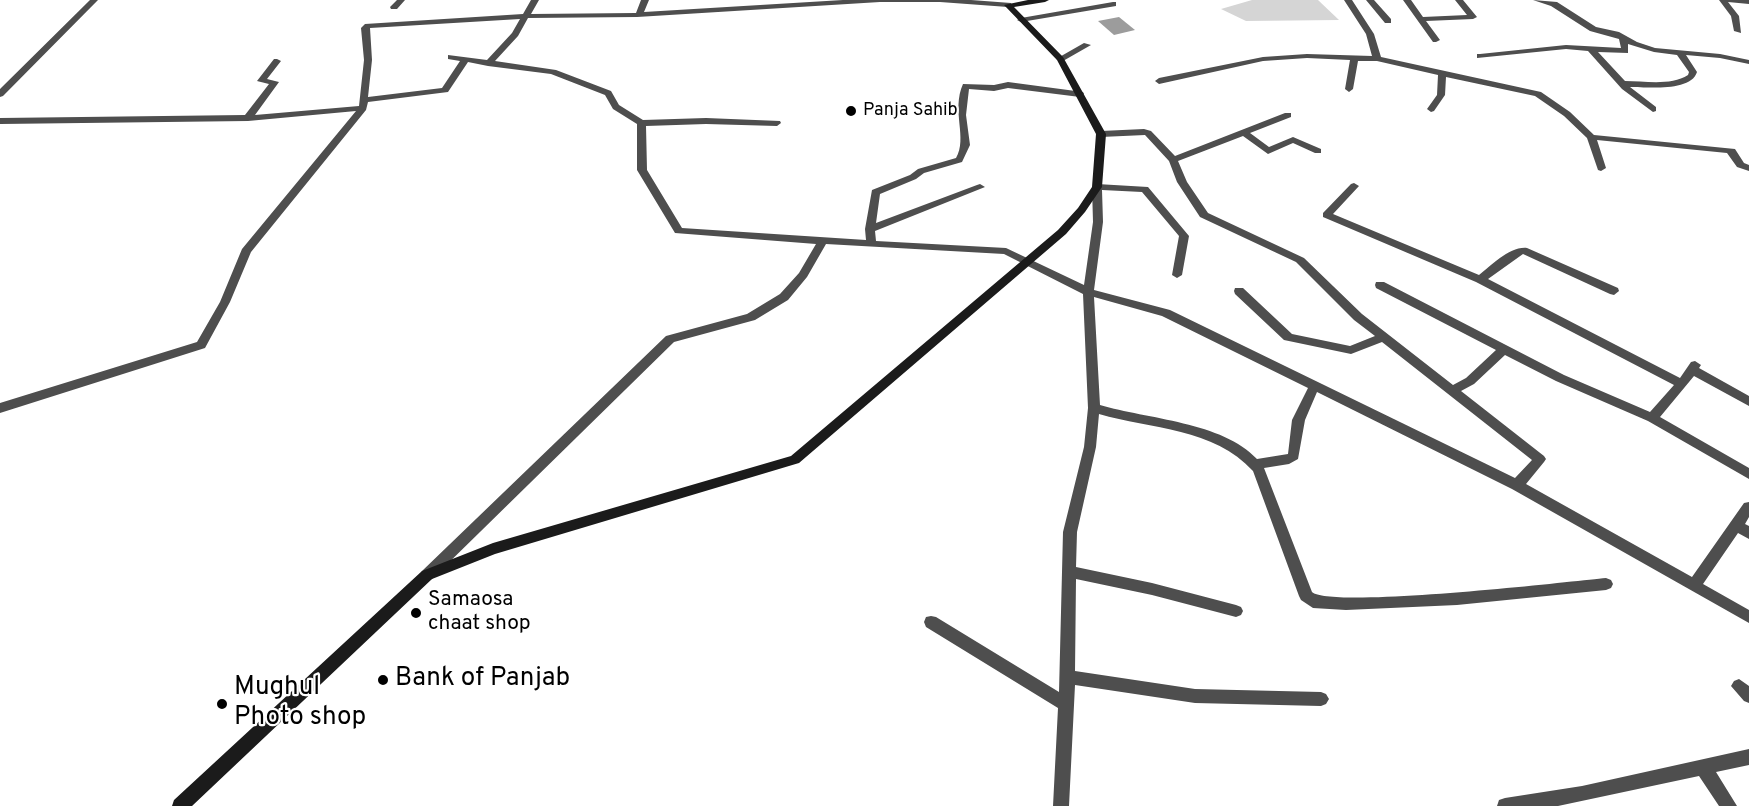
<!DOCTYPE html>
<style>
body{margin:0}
canvas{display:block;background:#fff}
</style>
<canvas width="1749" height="806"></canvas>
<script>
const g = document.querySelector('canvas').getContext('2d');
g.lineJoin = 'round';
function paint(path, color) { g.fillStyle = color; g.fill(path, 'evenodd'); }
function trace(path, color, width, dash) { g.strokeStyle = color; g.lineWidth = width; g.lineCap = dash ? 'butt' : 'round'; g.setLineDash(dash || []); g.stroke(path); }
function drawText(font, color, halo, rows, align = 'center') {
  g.font = font + ' Overpass,sans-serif'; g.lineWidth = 4.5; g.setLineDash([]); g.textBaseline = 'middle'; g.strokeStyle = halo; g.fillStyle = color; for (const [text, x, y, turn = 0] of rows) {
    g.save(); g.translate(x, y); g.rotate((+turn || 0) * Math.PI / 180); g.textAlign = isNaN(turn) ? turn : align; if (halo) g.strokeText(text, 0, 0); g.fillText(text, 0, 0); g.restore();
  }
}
paint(new Path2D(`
 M 1252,0 L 1318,0 L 1339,20 L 1246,21 L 1221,9 Z`), '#d5d5d5');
paint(new Path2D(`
 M 1119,17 L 1135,30 L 1114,35 L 1098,21 Z`), '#9c9c9c');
paint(new Path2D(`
 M 90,0 L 98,0 L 3,96 L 0,97 L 0,89 Z
 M 397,0 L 405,0 L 397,9 L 391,9 L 390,7 Z
 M 531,0 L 539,0 L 531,14 L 636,13 L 641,0 L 649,0 L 644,12 L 843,0 L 971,0 L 1011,3 L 1012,5 L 1008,7 L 940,2 L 880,2 L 637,17 L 528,18 L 518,36 L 495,61 L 556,70 L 611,91 L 619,105 L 643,120 L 706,118 L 780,121 L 781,123 L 777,126 L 706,124 L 646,126 L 647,170 L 682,228 L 866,240 L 865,229 L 872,190 L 910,175 L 918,169 L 956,158 C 968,138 951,111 963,84 L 994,85 L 1008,82 L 1083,92 L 1084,94 L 1080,97 L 1008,88 L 994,91 L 969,89 L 966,115 L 970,145 L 962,162 L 924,173 L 916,179 L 880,194 L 876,223 L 977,185 L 980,184 L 985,187 L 875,231 L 876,241 L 1006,248 L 1084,285 L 1093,222 L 1092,187 L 1097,184 L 1148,187 L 1189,236 L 1182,275 L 1177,278 L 1172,275 L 1179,236 L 1142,192 L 1102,190 L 1103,222 L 1094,290 L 1170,310 L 1515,478 L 1532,460 L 1382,342 L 1351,354 L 1284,340 L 1235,294 L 1234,291 L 1235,288 L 1243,288 L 1292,334 L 1350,346 L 1375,336 L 1354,320 L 1296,262 L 1200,217 L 1177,182 L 1169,161 L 1145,135 L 1101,137 L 1096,134 L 1101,131 L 1144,129 L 1151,131 L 1175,156 L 1285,113 L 1291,113 L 1291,117 L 1250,133 L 1269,147 L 1293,137 L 1321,149 L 1321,153 L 1315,153 L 1293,143 L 1268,154 L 1243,136 L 1178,161 L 1187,182 L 1208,213 L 1304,258 L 1362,314 L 1453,385 L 1466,378 L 1496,350 L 1376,288 L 1375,285 L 1376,282 L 1384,282 L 1564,375 L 1650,412 L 1674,385 L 1476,282 L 1323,217 L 1323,213 L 1351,184 L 1354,183 L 1359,186 L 1333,214 L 1479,275 C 1491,266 1510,246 1527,248 L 1618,288 L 1619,291 L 1614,295 L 1610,294 L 1523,254 L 1488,279 L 1680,378 L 1691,362 L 1695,361 L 1701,365 L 1699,368 L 1749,396 L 1749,406 L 1694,376 L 1660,417 L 1749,468 L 1749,479 L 1648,421 L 1556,381 L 1505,355 L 1474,384 L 1461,391 L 1544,456 L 1546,459 L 1544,462 L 1526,484 L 1692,577 L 1744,503 L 1749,502 L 1749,517 L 1745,524 L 1749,526 L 1749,539 L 1738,533 L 1703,584 L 1749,610 L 1749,623 L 1512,489 L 1317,392 L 1305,420 L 1298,459 L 1289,464 L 1264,468 L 1312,592 C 1331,609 1566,582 1606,578 L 1611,580 L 1613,584 L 1611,588 L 1606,590 L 1457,605 L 1346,610 L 1313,608 L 1301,600 L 1299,596 L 1253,471 C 1214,428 1151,429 1099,414 L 1096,447 L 1077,532 L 1076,567 L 1152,583 L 1236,605 L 1241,607 L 1243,611 L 1241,615 L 1236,617 L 1152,595 L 1076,579 L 1075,671 L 1195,689 L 1321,692 L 1326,694 L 1329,699 L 1326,704 L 1321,706 L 1195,703 L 1075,685 L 1069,806 L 1053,806 L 1058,708 L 926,627 L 924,622 L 926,617 L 931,616 L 936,617 L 1059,692 L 1063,532 L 1084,447 L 1088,408 L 1083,294 L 1004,254 L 826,244 L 807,277 L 788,300 L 755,320 L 674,342 L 432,579 L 427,581 L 422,579 L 420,575 L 422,571 L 666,336 L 747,314 L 780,294 L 799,273 L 816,244 L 675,233 L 637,170 L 637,124 L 613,109 L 605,95 L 551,74 L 488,66 L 468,62 L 448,92 L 368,102 L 366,110 L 251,252 L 230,302 L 205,348 L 0,413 L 0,403 L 197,342 L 220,302 L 242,249 L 356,111 L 248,121 L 0,124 L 0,118 L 245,115 L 269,84 L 257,81 L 274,59 L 277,59 L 281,61 L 267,79 L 279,82 L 255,115 L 359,106 L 364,60 L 361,28 L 365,24 L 523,14 ZM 520,19 L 512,33 L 487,60 L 448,55 L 448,59 L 460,61 L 442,88 L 368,97 L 372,60 L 370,28 ZM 1094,297 L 1162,316 L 1308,388 L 1292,420 L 1288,454 L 1257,459 C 1223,422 1147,419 1100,405 Z
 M 1344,0 L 1352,0 L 1374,34 L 1381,57 L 1541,92 L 1570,112 L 1594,135 L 1735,149 L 1744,163 L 1749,165 L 1749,171 L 1737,167 L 1727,153 L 1597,140 L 1606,168 L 1601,171 L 1598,170 L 1587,138 L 1564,116 L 1535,96 L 1446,77 L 1445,95 L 1434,111 L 1431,112 L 1427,109 L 1437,95 L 1438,75 L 1377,61 L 1358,61 L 1353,89 L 1349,92 L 1345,89 L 1350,60 L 1307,58 L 1263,61 L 1159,84 L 1155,81 L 1159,78 L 1263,57 L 1307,54 L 1372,56 L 1366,34 Z
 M 1366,0 L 1374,0 L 1391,19 L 1391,23 L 1385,23 Z
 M 1403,0 L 1411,0 L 1423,17 L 1467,15 L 1455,0 L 1463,0 L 1477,17 L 1473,19 L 1426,21 L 1440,40 L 1436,42 L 1433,42 Z
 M 1533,0 L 1557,2 L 1596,27 L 1619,32 L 1637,42 L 1655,48 L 1720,54 L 1749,60 L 1749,64 L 1720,58 L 1686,55 L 1697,72 C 1691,92 1647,87 1630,87 L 1656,107 L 1656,111 L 1653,112 L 1622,89 L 1588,51 L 1566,49 L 1477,58 L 1477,54 L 1480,54 L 1566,45 L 1621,48 L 1619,39 L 1590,31 L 1551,6 ZM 1628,44 L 1654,52 L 1677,55 L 1689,72 L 1688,75 C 1671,86 1645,81 1625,81 L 1598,52 L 1628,53 Z
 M 1719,0 L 1749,0 L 1749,4 L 1728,2 L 1739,16 L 1741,33 L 1734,31 L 1731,16 Z
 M 1113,2 L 1116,2 L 1116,6 L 1021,22 L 1017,20 L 1021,18 Z
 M 1084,43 L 1091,45 L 1063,61 L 1056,59 Z
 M 1739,679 L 1749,686 L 1749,703 L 1744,701 L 1731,686 L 1734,681 Z
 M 1749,749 L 1749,765 L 1716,772 L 1737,806 L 1719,806 L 1699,776 L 1558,806 L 1497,806 L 1499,800 L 1505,798 L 1582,786 Z`), '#4e4e4e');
paint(new Path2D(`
 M 1028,0 L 1049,0 L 1045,2 L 1014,7 L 1063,57 L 1106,134 L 1102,187 L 1085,212 L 1066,234 L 799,463 L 495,554 L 432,579 L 192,806 L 172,806 L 174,800 L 422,571 L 493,543 L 791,456 L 1058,230 L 1078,208 L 1092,187 L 1096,134 L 1057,60 L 1004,5 Z`), '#1b1b1b');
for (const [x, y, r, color] of [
 [851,111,6,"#000"],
 [416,613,6,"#000"],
 [383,680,6,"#000"],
 [222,704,6,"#000"]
]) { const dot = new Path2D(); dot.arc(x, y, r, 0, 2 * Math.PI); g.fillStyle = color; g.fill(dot); trace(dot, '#fff', 2); }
drawText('18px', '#000', '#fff', [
 ["Panja Sahib",863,111]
], 'left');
drawText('21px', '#000', '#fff', [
 ["Samaosa",428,601],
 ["chaat shop",428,625]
], 'left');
drawText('26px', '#000', '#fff', [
 ["Bank of Panjab",395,680],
 ["Mughul",234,689],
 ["Photo shop",234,719]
], 'left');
</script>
